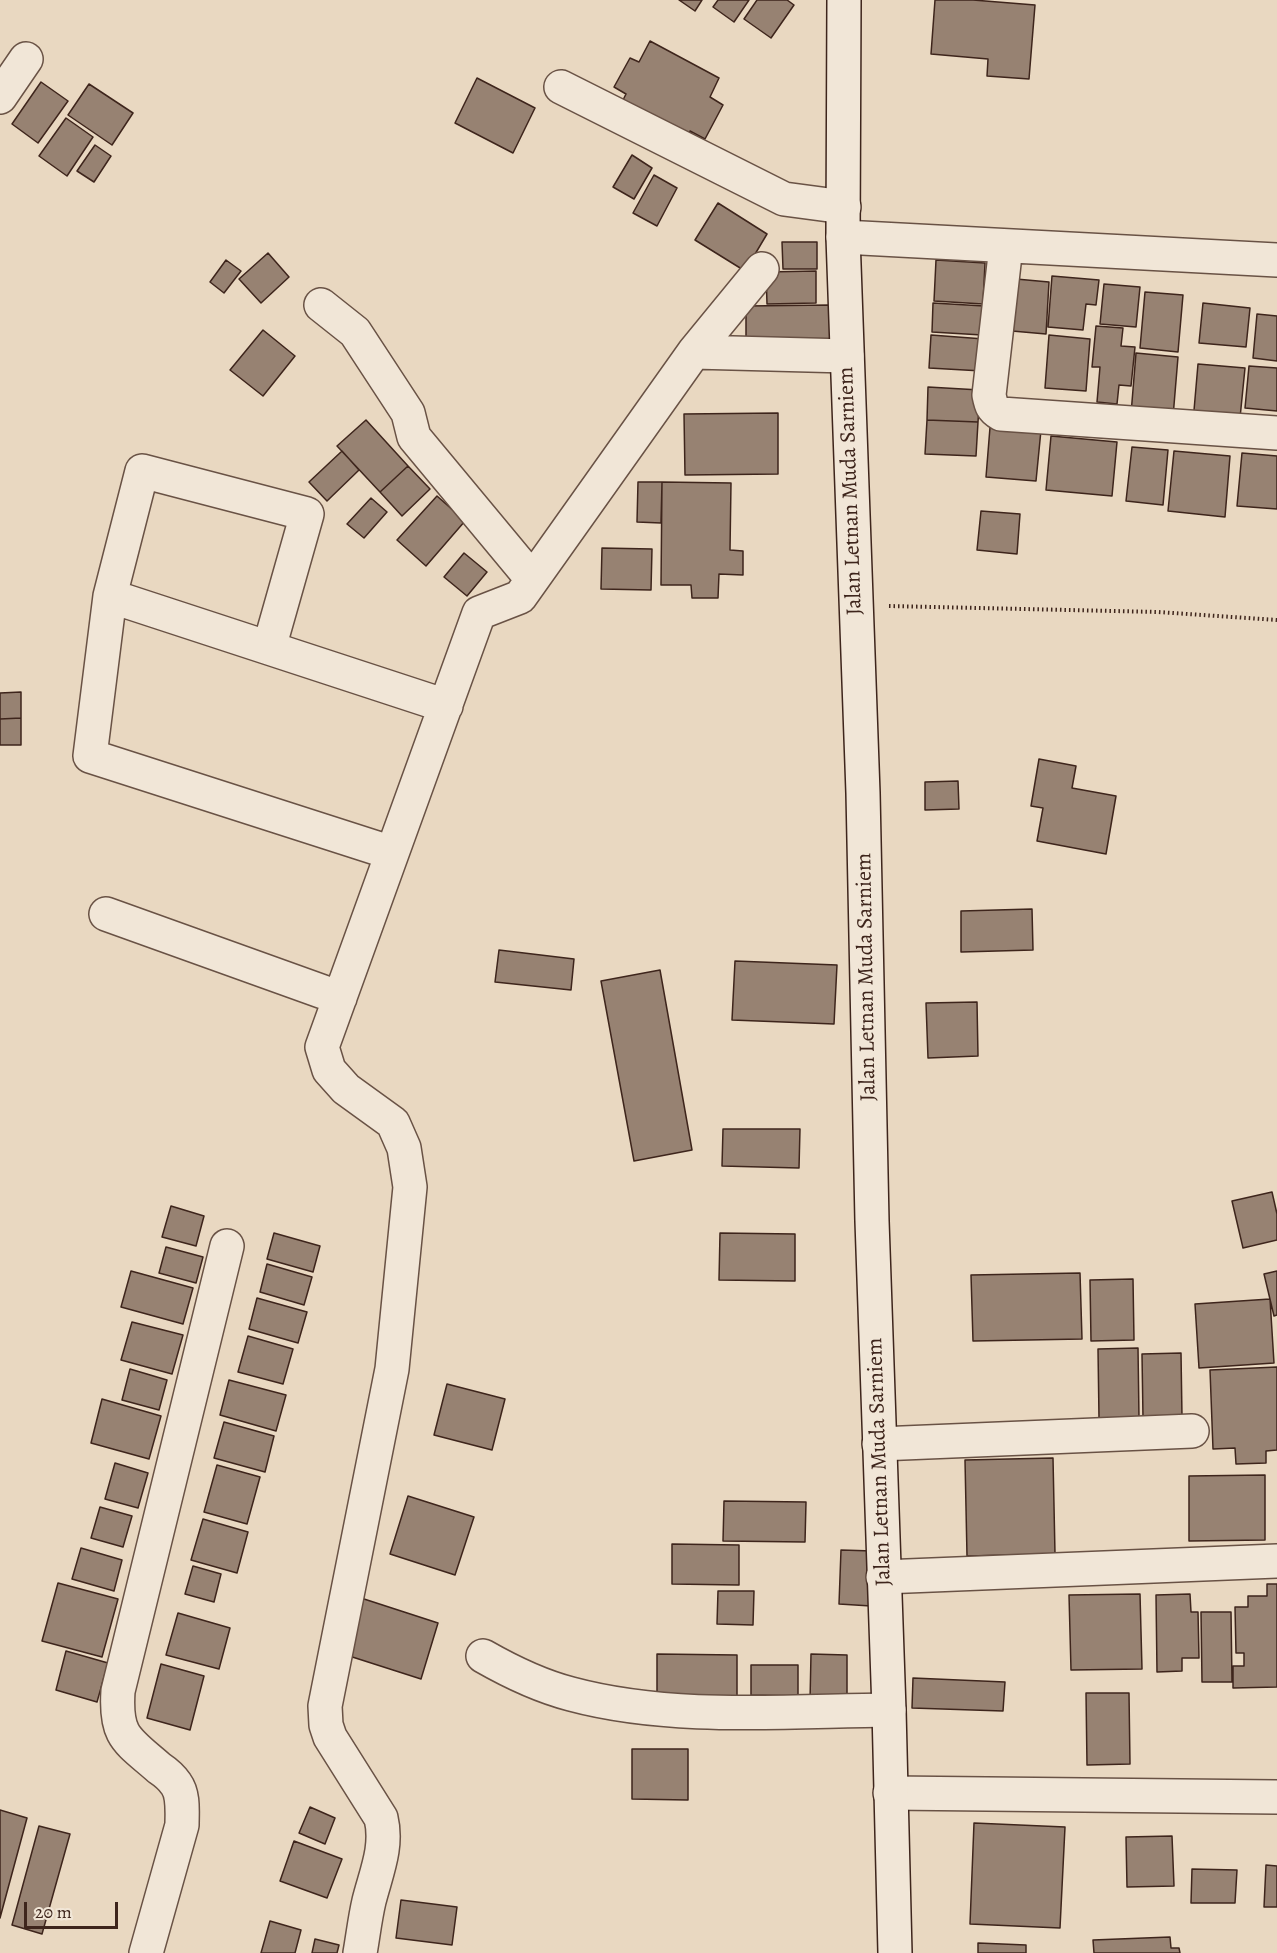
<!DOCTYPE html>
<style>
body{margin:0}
#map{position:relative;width:1277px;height:1953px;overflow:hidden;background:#e9d8c1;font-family:Alegreya,serif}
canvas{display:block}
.scale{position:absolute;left:24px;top:1902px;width:94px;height:27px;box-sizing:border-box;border:3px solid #3e251c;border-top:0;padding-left:8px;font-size:18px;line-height:21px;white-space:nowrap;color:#3e251c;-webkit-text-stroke:4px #f1e6d7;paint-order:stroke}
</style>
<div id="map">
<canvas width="1277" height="1953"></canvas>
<div class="scale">20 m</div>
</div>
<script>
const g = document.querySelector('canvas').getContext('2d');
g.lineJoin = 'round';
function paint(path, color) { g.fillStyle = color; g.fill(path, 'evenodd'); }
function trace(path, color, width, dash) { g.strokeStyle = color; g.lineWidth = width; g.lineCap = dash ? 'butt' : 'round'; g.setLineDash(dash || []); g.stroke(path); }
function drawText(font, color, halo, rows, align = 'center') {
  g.font = font + ' Alegreya,serif'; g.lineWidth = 5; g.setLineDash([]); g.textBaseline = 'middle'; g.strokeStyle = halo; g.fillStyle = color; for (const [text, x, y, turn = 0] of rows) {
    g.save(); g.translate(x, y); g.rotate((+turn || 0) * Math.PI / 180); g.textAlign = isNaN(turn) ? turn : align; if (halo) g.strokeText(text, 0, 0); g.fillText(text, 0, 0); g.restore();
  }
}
const building = new Path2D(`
 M 679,0 L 702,0 L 695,11 Z
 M 718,0 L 749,0 L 734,22 L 713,7 Z
 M 757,0 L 787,0 L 794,5 L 771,38 L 744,19 Z
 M 935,0 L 973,0 L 1035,5 L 1029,79 L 987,76 L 988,59 L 931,54 Z
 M 650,41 L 719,78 L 710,97 L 723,105 L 705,139 L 690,131 L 684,142 L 619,108 L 626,94 L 614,87 L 630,58 L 639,62 Z
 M 477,78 L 535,108 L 513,153 L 455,123 Z
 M 41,82 L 68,101 L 38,143 L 12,124 Z
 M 89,84 L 133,113 L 112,145 L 68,115 Z
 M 66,118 L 93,137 L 67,176 L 39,156 Z
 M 95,145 L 111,156 L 94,182 L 77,171 Z
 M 632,155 L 652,168 L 634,199 L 613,187 Z
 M 654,175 L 677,188 L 657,226 L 633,213 Z
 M 718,203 L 767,234 L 745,271 L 695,240 Z
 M 782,242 L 817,242 L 817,269 L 783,269 Z
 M 268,253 L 289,277 L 261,303 L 239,279 Z
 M 226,260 L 241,271 L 224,293 L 210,282 Z
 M 936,260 L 985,263 L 983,304 L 934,301 Z
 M 816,271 L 816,303 L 767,304 L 766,272 Z
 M 1052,276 L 1099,280 L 1096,305 L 1086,304 L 1083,330 L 1048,327 Z
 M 1016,279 L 1049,282 L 1046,334 L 1012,331 Z
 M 1104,284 L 1140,287 L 1136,327 L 1100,324 Z
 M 1145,292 L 1183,295 L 1178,352 L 1140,348 Z
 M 933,303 L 984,306 L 982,335 L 932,332 Z
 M 1203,303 L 1250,308 L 1246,347 L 1199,343 Z
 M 830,305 L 831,339 L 746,340 L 746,306 Z
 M 1257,314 L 1277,316 L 1277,361 L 1253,358 Z
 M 1096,326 L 1123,328 L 1121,346 L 1135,347 L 1131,386 L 1119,385 L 1117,404 L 1097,402 L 1100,367 L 1092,367 Z
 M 263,330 L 295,356 L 263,396 L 230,370 Z
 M 931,335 L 984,339 L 982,371 L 929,368 Z
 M 1049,335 L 1090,339 L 1086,391 L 1045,388 Z
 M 1136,353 L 1178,357 L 1173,417 L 1131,414 Z
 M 1198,364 L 1245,368 L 1240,418 L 1193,422 Z
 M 1249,366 L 1277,368 L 1277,411 L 1245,408 Z
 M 928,387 L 980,390 L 978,422 L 927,420 Z
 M 778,413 L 778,474 L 685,475 L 684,414 Z
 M 991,415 L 1042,420 L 1036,481 L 986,477 Z
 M 366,420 L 408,466 L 380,492 L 337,446 Z
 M 927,420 L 978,422 L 976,456 L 925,454 Z
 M 1051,436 L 1117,442 L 1112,496 L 1046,490 Z
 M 1132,447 L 1168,450 L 1163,505 L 1126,501 Z
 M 342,451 L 359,470 L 327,501 L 309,482 Z
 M 1174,451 L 1230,456 L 1225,517 L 1168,511 Z
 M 1242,453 L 1277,456 L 1277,509 L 1237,506 Z
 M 408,466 L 430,489 L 402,516 L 380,492 Z
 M 638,482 L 662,482 L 661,523 L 637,522 Z
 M 662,482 L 731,483 L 730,550 L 743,551 L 743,575 L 719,574 L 718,598 L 692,598 L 691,585 L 661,585 Z
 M 437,496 L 465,521 L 426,566 L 397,540 Z
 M 371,498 L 387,512 L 364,538 L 347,524 Z
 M 981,511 L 1020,514 L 1017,554 L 977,550 Z
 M 602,548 L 652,549 L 651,590 L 601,589 Z
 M 464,553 L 487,572 L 467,596 L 444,577 Z
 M 21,692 L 21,718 L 0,719 L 0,693 Z
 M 21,718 L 21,745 L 0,745 L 0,719 Z
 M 1039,759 L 1076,766 L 1072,788 L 1116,796 L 1106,854 L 1037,841 L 1043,808 L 1031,806 Z
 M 958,781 L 959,809 L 925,810 L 925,782 Z
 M 1032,909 L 1033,950 L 961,952 L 961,911 Z
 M 499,950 L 574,959 L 571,990 L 495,982 Z
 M 735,961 L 837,965 L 834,1024 L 732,1020 Z
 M 660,970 L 692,1150 L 634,1161 L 601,981 Z
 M 977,1002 L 978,1056 L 928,1058 L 926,1003 Z
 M 723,1129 L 800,1129 L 799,1168 L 722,1166 Z
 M 1272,1192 L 1277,1214 L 1277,1240 L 1243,1248 L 1232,1201 Z
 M 171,1206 L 204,1216 L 196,1246 L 162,1237 Z
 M 274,1233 L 320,1246 L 313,1272 L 267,1259 Z
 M 720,1233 L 795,1234 L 795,1281 L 719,1280 Z
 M 166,1247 L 203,1257 L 196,1283 L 159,1273 Z
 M 267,1264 L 312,1277 L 304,1305 L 260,1292 Z
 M 131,1271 L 193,1288 L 183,1324 L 121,1307 Z
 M 1277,1271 L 1277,1315 L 1274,1316 L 1264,1274 Z
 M 1080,1273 L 1082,1339 L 973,1341 L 971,1275 Z
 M 1133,1279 L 1134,1340 L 1091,1341 L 1090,1280 Z
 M 257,1298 L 307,1312 L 298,1343 L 249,1329 Z
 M 1270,1299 L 1274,1363 L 1199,1368 L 1195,1304 Z
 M 132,1322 L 183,1335 L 172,1374 L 121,1360 Z
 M 248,1336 L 293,1349 L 283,1384 L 238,1372 Z
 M 1138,1348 L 1139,1418 L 1099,1418 L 1098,1349 Z
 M 1181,1353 L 1182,1417 L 1143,1418 L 1142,1354 Z
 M 1277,1367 L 1277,1450 L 1266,1451 L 1266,1463 L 1236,1464 L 1235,1448 L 1213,1449 L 1210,1370 Z
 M 130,1369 L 167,1380 L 159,1410 L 122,1400 Z
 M 229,1380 L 286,1395 L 276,1431 L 220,1415 Z
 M 447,1384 L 505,1399 L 492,1450 L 434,1435 Z
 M 102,1399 L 161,1416 L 149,1459 L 91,1443 Z
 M 224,1422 L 274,1436 L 265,1472 L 214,1458 Z
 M 1053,1458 L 1055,1554 L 967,1556 L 965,1460 Z
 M 115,1463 L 148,1473 L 138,1508 L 105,1499 Z
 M 217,1465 L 260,1477 L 247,1524 L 204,1512 Z
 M 1265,1475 L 1265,1540 L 1189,1541 L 1189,1476 Z
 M 408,1496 L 474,1517 L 455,1575 L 390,1554 Z
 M 724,1501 L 806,1502 L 805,1542 L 723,1541 Z
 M 100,1507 L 132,1516 L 123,1547 L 91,1538 Z
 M 203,1519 L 248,1532 L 237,1573 L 191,1560 Z
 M 672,1544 L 739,1545 L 739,1585 L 672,1584 Z
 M 81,1548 L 122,1560 L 114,1591 L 72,1579 Z
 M 841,1550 L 873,1551 L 871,1606 L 839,1604 Z
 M 193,1566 L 221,1574 L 214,1602 L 185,1594 Z
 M 58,1583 L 118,1599 L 102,1657 L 42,1641 Z
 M 1267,1584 L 1277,1584 L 1277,1687 L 1233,1688 L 1233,1666 L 1244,1666 L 1244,1653 L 1236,1653 L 1235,1607 L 1248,1607 L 1248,1596 L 1267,1596 Z
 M 718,1591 L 754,1591 L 753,1625 L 717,1624 Z
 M 1140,1594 L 1142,1669 L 1071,1670 L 1069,1595 Z
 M 1190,1594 L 1191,1612 L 1198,1612 L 1199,1658 L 1182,1658 L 1182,1671 L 1157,1672 L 1156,1595 Z
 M 361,1598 L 438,1623 L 421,1679 L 343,1654 Z
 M 1201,1612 L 1231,1612 L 1232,1682 L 1202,1682 Z
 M 178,1613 L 230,1628 L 219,1669 L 166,1655 Z
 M 66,1651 L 108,1663 L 97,1702 L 56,1690 Z
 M 657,1654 L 737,1655 L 737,1698 L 657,1697 Z
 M 811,1654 L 847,1655 L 847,1701 L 810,1701 Z
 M 161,1664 L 204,1676 L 190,1730 L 147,1718 Z
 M 751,1665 L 798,1665 L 798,1696 L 751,1695 Z
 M 913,1678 L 1005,1682 L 1003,1711 L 912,1708 Z
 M 1086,1693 L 1129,1693 L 1130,1764 L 1087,1765 Z
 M 632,1749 L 688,1749 L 688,1800 L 632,1799 Z
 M 310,1807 L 335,1818 L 325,1844 L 299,1833 Z
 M 0,1810 L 27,1818 L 0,1918 Z
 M 974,1823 L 1065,1827 L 1060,1928 L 970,1924 Z
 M 39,1826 L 70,1834 L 42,1934 L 12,1925 Z
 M 1172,1836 L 1174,1886 L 1127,1887 L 1126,1837 Z
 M 294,1841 L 342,1859 L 327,1898 L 280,1881 Z
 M 1266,1865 L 1277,1866 L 1277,1907 L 1264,1907 Z
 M 1192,1869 L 1237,1870 L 1235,1903 L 1191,1903 Z
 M 401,1900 L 457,1907 L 452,1945 L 396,1938 Z
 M 270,1921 L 301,1930 L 295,1953 L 261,1953 Z
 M 1170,1937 L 1171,1948 L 1179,1948 L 1180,1953 L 1094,1953 L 1093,1940 Z
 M 315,1939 L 339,1945 L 337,1953 L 312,1953 Z
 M 978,1943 L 1026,1945 L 1026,1953 L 978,1953 Z`);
paint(building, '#978272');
trace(building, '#3e251c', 1.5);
const street = new Path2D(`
 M 561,87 L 784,199 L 844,207
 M 0,97 L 26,59
 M 843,237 L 1277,260
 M 1006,246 L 989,395 C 991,405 992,409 1001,414 L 1277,433
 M 321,305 L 355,332 L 408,413 L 414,437 L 532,579
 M 694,352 L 847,356
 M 110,596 L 446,706
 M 269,648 L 307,514 L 142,471 L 110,596 L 90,756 L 392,853
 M 106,914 L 340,998
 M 879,1444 L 1192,1431
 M 883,1577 L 1277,1561
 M 483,1656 C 511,1672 540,1686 571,1694 C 671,1721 786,1711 889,1710
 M 890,1793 L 1277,1797
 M 146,1953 L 182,1825 C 182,1812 184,1795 176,1784 C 172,1778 165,1772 159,1768 C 127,1740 115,1737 118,1691 L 227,1246
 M 360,1953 C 363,1936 365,1918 369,1901 C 376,1873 388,1847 381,1818 L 330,1737 L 326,1725 L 325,1706 L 392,1369 L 410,1187 L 404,1148 L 393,1123 L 346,1089 L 329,1070 L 322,1047 L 479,613 L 520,597 L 694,352 L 762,269`);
const secondary = new Path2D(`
 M 844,0 L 843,237 L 863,793 L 872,1221 L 889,1710 L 895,1953`);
trace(street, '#695245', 36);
trace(secondary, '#3e251c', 36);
trace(new Path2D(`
 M 889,606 L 1158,612 L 1277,620`), '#3e251c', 4, [1.5, 3]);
trace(street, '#f1e6d7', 33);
trace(secondary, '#f1e6d7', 33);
drawText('22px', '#3e251c', '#f1e6d7', [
 ["Jalan Letnan Muda Sarniem",851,491,-92],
 ["Jalan Letnan Muda Sarniem",867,977,-91],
 ["Jalan Letnan Muda Sarniem",880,1462,-92]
]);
</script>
